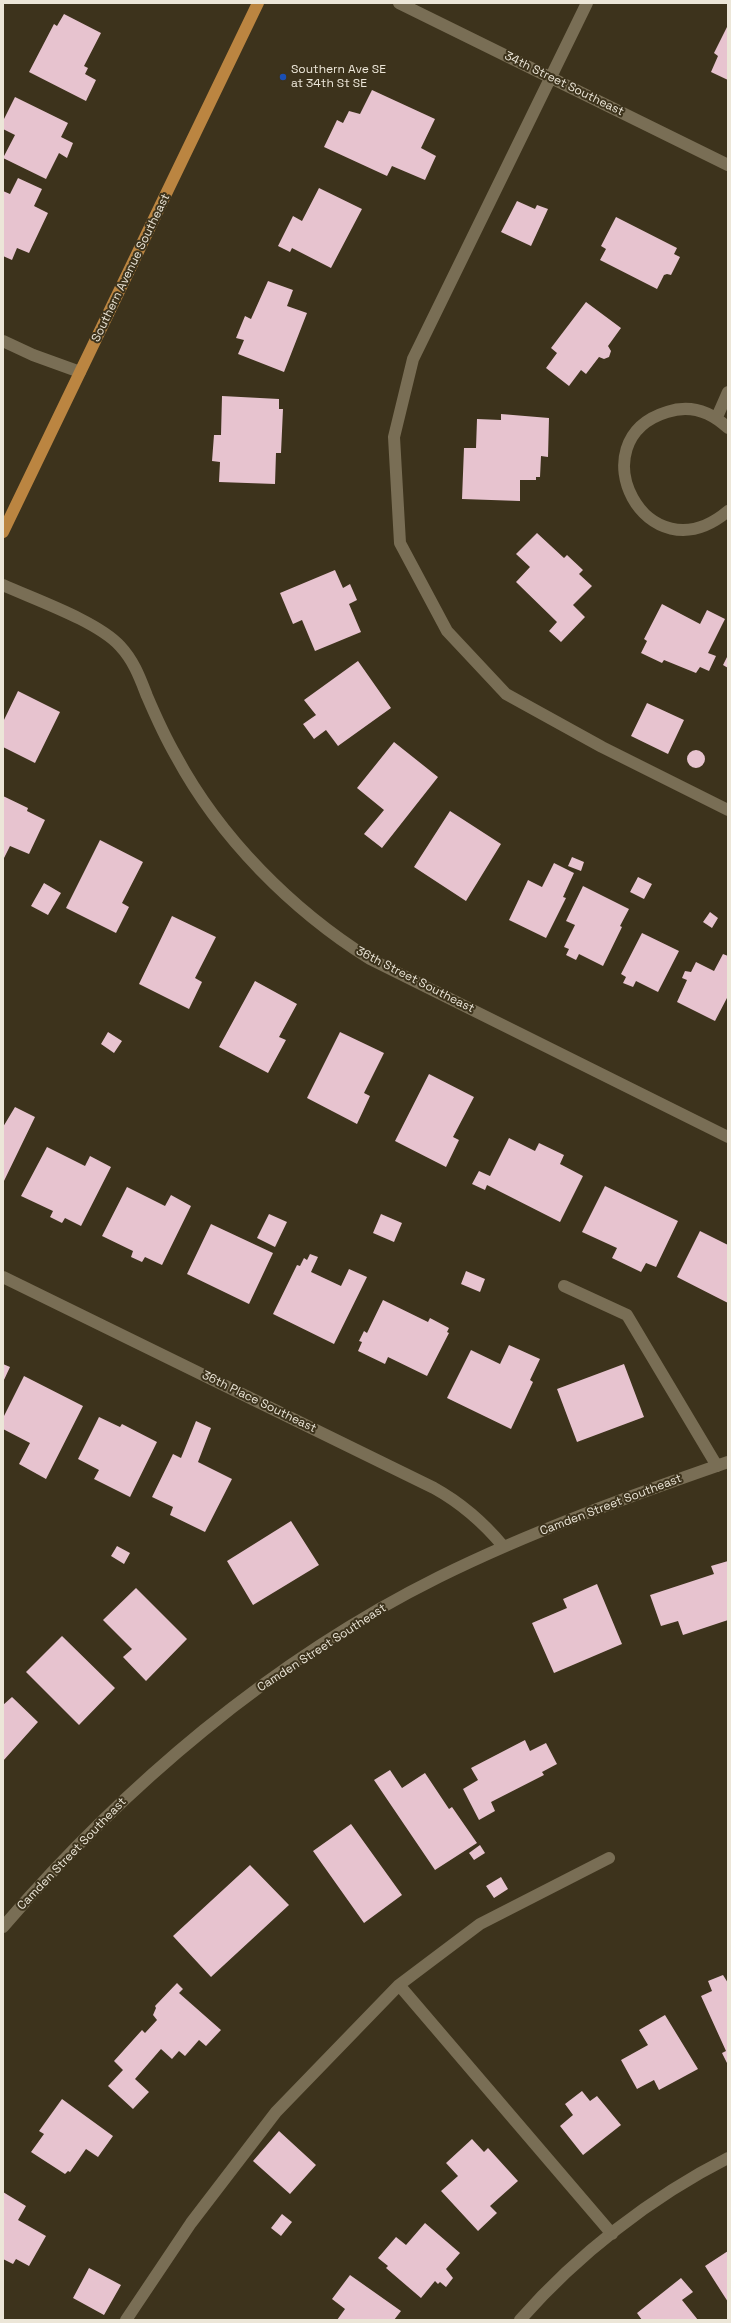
<!DOCTYPE html>
<style>
body{margin:0}
#map{position:relative;width:731px;height:2323px;overflow:hidden;background:#3d331c;font-family:"Space Grotesk",sans-serif}
canvas{display:block}
.frame{position:absolute;inset:0;border:4px solid #ece6d8;pointer-events:none}
</style>
<div id="map">
<canvas width="731" height="2323"></canvas>
<div class="frame"></div>
</div>
<script>
const g = document.querySelector('canvas').getContext('2d');
g.lineJoin = 'round';
function paint(path, color) { g.fillStyle = color; g.fill(path, 'evenodd'); }
function trace(path, color, width, dash) { g.strokeStyle = color; g.lineWidth = width; g.lineCap = dash ? 'butt' : 'round'; g.setLineDash(dash || []); g.stroke(path); }
function drawText(font, color, halo, rows, align = 'center') {
  g.font = font + ' "Space Grotesk",sans-serif'; g.lineWidth = 4; g.setLineDash([]); g.textBaseline = 'middle'; g.strokeStyle = halo; g.fillStyle = color; for (const [text, x, y, turn = 0] of rows) {
    g.save(); g.translate(x, y); g.rotate((+turn || 0) * Math.PI / 180); g.textAlign = isNaN(turn) ? turn : align; if (halo) g.strokeText(text, 0, 0); g.fillText(text, 0, 0); g.restore();
  }
}
paint(new Path2D(`
 M 64,14 L 101,33 L 84,66 L 88,68 L 85,74 L 96,80 L 86,101 L 29,72 L 54,24 L 57,26 Z
 M 728,25 L 728,80 L 711,72 L 718,56 L 714,53 Z
 M 372,90 L 435,119 L 421,148 L 436,156 L 425,180 L 392,166 L 387,176 L 324,147 L 337,120 L 343,123 L 349,111 L 360,114 Z
 M 15,97 L 68,123 L 61,137 L 73,143 L 67,158 L 59,153 L 46,179 L 3,158 L 15,135 L 3,129 L 3,121 Z
 M 18,178 L 42,189 L 34,206 L 48,213 L 29,253 L 17,248 L 12,260 L 3,256 L 3,191 L 10,194 Z
 M 319,188 L 362,209 L 331,268 L 292,248 L 290,252 L 278,246 L 293,216 L 302,221 Z
 M 517,201 L 535,209 L 537,205 L 548,209 L 531,246 L 501,232 Z
 M 616,217 L 677,248 L 674,254 L 680,257 L 671,275 L 667,274 L 664,275 L 657,289 L 600,260 L 606,249 L 601,246 Z
 M 268,281 L 293,290 L 287,306 L 307,313 L 284,372 L 238,354 L 244,340 L 236,338 L 245,316 L 251,319 Z
 M 586,302 L 621,328 L 608,346 L 611,351 L 609,357 L 604,359 L 599,357 L 586,374 L 581,370 L 569,386 L 546,368 L 557,353 L 551,348 Z
 M 222,396 L 279,399 L 279,409 L 283,409 L 281,453 L 276,453 L 275,484 L 219,482 L 220,462 L 212,461 L 214,435 L 221,435 Z
 M 501,414 L 549,418 L 548,457 L 541,456 L 540,477 L 536,477 L 536,480 L 520,480 L 520,501 L 462,499 L 464,448 L 476,448 L 477,419 L 501,420 Z
 M 537,533 L 564,558 L 567,555 L 583,570 L 579,574 L 592,586 L 573,605 L 585,617 L 561,642 L 549,631 L 557,622 L 516,582 L 530,567 L 516,554 Z
 M 335,570 L 343,588 L 350,584 L 357,600 L 349,604 L 361,632 L 315,651 L 302,620 L 293,624 L 280,593 Z
 M 662,604 L 700,624 L 707,610 L 725,619 L 708,653 L 716,656 L 709,671 L 700,667 L 696,673 L 664,660 L 662,663 L 641,653 L 647,641 L 644,639 Z
 M 728,655 L 728,668 L 723,665 Z
 M 358,661 L 391,708 L 338,746 L 326,730 L 314,739 L 303,724 L 316,715 L 304,700 Z
 M 18,691 L 60,712 L 35,763 L 3,747 L 3,722 Z
 M 647,703 L 684,720 L 668,754 L 631,736 Z
 M 394,742 L 438,777 L 382,848 L 364,834 L 384,810 L 357,788 Z
 M687 759a9 9 0 1 1 18 0a9 9 0 1 1-18 0Z
 M 3,796 L 28,808 L 27,811 L 45,820 L 29,854 L 10,846 L 3,860 Z
 M 450,811 L 501,844 L 466,901 L 414,867 Z
 M 100,840 L 143,862 L 122,903 L 129,907 L 116,933 L 66,908 Z
 M 572,857 L 584,862 L 581,871 L 568,866 Z
 M 554,863 L 574,873 L 563,897 L 566,898 L 546,938 L 509,920 L 528,880 L 542,887 Z
 M 638,877 L 652,884 L 644,899 L 630,892 Z
 M 44,883 L 61,893 L 48,915 L 31,906 Z
 M 583,886 L 629,909 L 620,926 L 622,927 L 603,966 L 579,954 L 576,960 L 566,955 L 569,949 L 564,947 L 575,925 L 566,921 Z
 M 710,912 L 718,918 L 712,928 L 703,922 Z
 M 172,916 L 216,937 L 195,978 L 202,982 L 189,1009 L 139,984 Z
 M 642,933 L 679,951 L 658,992 L 636,981 L 633,987 L 623,983 L 626,977 L 621,974 Z
 M 723,954 L 728,956 L 728,996 L 715,1021 L 677,1002 L 687,980 L 682,978 L 685,971 L 691,972 L 696,962 L 714,971 Z
 M 255,981 L 297,1004 L 279,1037 L 286,1040 L 268,1073 L 219,1047 Z
 M 108,1032 L 122,1041 L 114,1053 L 101,1044 Z
 M 340,1032 L 384,1053 L 364,1093 L 370,1096 L 357,1124 L 307,1098 Z
 M 429,1074 L 474,1097 L 453,1137 L 459,1140 L 446,1167 L 395,1141 Z
 M 15,1107 L 35,1117 L 3,1183 L 3,1127 Z
 M 509,1138 L 535,1151 L 539,1143 L 564,1155 L 560,1164 L 583,1176 L 560,1222 L 487,1185 L 485,1190 L 472,1184 L 479,1171 L 490,1176 Z
 M 47,1147 L 85,1166 L 90,1156 L 111,1167 L 81,1226 L 65,1218 L 62,1223 L 50,1217 L 53,1211 L 21,1196 Z
 M 605,1186 L 678,1221 L 656,1267 L 646,1263 L 641,1272 L 612,1258 L 617,1248 L 582,1232 Z
 M 127,1187 L 165,1206 L 171,1195 L 191,1206 L 162,1265 L 145,1257 L 142,1262 L 131,1257 L 133,1251 L 102,1236 Z
 M 269,1214 L 287,1222 L 275,1247 L 257,1238 Z
 M 381,1214 L 402,1223 L 394,1242 L 373,1233 Z
 M 211,1224 L 273,1253 L 249,1304 L 187,1274 Z
 M 700,1231 L 728,1245 L 728,1303 L 677,1277 Z
 M 310,1254 L 318,1257 L 311,1272 L 341,1286 L 349,1269 L 367,1277 L 334,1344 L 273,1314 L 297,1265 L 300,1266 L 304,1258 L 307,1260 Z
 M 466,1271 L 485,1279 L 480,1292 L 461,1284 Z
 M 383,1300 L 428,1322 L 430,1318 L 449,1328 L 447,1332 L 449,1333 L 427,1376 L 388,1357 L 385,1364 L 358,1351 L 362,1342 L 359,1341 L 364,1331 L 367,1333 Z
 M 509,1345 L 540,1359 L 530,1380 L 533,1382 L 511,1429 L 447,1398 L 471,1350 L 500,1364 Z
 M 3,1364 L 10,1367 L 3,1382 Z
 M 624,1364 L 644,1417 L 577,1442 L 557,1389 Z
 M 24,1376 L 83,1406 L 46,1479 L 19,1464 L 30,1443 L 3,1429 L 3,1418 Z
 M 99,1417 L 120,1427 L 122,1424 L 157,1442 L 130,1497 L 94,1479 L 99,1470 L 78,1459 Z
 M 196,1421 L 211,1428 L 198,1462 L 232,1479 L 205,1532 L 170,1515 L 173,1507 L 152,1497 L 173,1454 L 181,1458 Z
 M 291,1521 L 319,1565 L 253,1605 L 227,1561 Z
 M 117,1546 L 130,1553 L 124,1564 L 111,1556 Z
 M 728,1561 L 728,1620 L 683,1635 L 678,1621 L 661,1626 L 650,1595 L 714,1574 L 711,1566 Z
 M 597,1584 L 622,1644 L 554,1673 L 532,1623 L 567,1608 L 563,1599 Z
 M 136,1588 L 187,1639 L 146,1681 L 123,1657 L 132,1649 L 103,1620 Z
 M 62,1636 L 115,1688 L 79,1725 L 26,1672 Z
 M 12,1697 L 38,1722 L 3,1761 L 3,1705 Z
 M 525,1740 L 530,1751 L 546,1743 L 557,1764 L 542,1772 L 544,1775 L 491,1802 L 495,1811 L 479,1820 L 463,1789 L 478,1780 L 471,1768 Z
 M 390,1770 L 402,1788 L 425,1773 L 449,1809 L 452,1807 L 477,1843 L 435,1870 L 374,1780 Z
 M 351,1824 L 402,1895 L 364,1923 L 313,1851 Z
 M 480,1845 L 485,1853 L 474,1860 L 469,1853 Z
 M 250,1865 L 289,1905 L 211,1977 L 173,1936 Z
 M 501,1877 L 508,1889 L 494,1898 L 486,1886 Z
 M 723,1975 L 728,1983 L 728,2065 L 722,2053 L 726,2051 L 701,1996 L 712,1991 L 708,1981 Z
 M 177,1983 L 183,1989 L 179,1993 L 221,2030 L 206,2046 L 199,2040 L 185,2056 L 179,2051 L 172,2059 L 161,2049 L 135,2079 L 149,2092 L 133,2109 L 108,2086 L 123,2070 L 114,2061 L 142,2030 L 145,2033 L 157,2020 L 153,2015 L 156,2008 L 155,2006 Z
 M 665,2015 L 698,2069 L 659,2090 L 654,2080 L 637,2089 L 621,2060 L 648,2045 L 639,2030 Z
 M 582,2091 L 590,2101 L 597,2096 L 621,2125 L 583,2155 L 560,2126 L 573,2115 L 565,2104 Z
 M 62,2099 L 113,2136 L 98,2157 L 86,2149 L 70,2172 L 68,2171 L 65,2174 L 31,2152 L 44,2134 L 39,2131 Z
 M 279,2131 L 316,2165 L 290,2194 L 253,2161 Z
 M 472,2139 L 484,2152 L 488,2148 L 518,2181 L 490,2206 L 497,2213 L 478,2231 L 441,2191 L 458,2176 L 446,2163 Z
 M 3,2192 L 26,2206 L 18,2220 L 46,2236 L 29,2266 L 16,2259 L 13,2264 L 3,2259 Z
 M 282,2214 L 292,2222 L 281,2236 L 271,2228 Z
 M 425,2223 L 460,2253 L 446,2269 L 453,2278 L 446,2287 L 440,2282 L 438,2284 L 435,2281 L 421,2298 L 386,2268 L 388,2266 L 378,2258 L 396,2237 L 406,2245 Z
 M 728,2251 L 728,2302 L 705,2266 Z
 M 89,2268 L 121,2285 L 104,2315 L 73,2298 Z
 M 350,2275 L 401,2311 L 394,2320 L 337,2320 L 345,2309 L 332,2299 Z
 M 681,2278 L 693,2292 L 682,2300 L 698,2320 L 642,2320 L 637,2313 Z`), '#e7c3cf');
trace(new Path2D(`
 M 399,3 L 728,165
 M 587,3 L 413,359 L 394,437 L 400,543 L 447,631 L 506,694 L 602,747 L 728,810
 M 3,341 L 33,355 L 80,372
 M 717,417 L 728,392
 M 728,428 C 711,412 691,404 667,412 C 576,440 646,580 728,511
 M 3,585 C 36,600 97,621 120,646 C 134,661 140,678 147,696 C 156,717 165,737 176,756 C 220,838 292,910 370,959 L 728,1137
 M 3,1277 L 434,1488 C 461,1503 483,1522 503,1546
 M 564,1286 L 627,1315 L 717,1466
 M 3,1927 C 124,1786 272,1660 439,1577 C 532,1531 630,1496 728,1462
 M 399,1985 L 612,2234
 M 126,2320 L 191,2223 L 276,2112 L 399,1985 L 480,1924 L 609,1858
 M 520,2320 C 577,2255 651,2197 728,2158`), '#796e55', 12);
trace(new Path2D(`
 M 3,532 L 258,3`), '#bb8541', 12);
for (const [x, y, r, color] of [
 [283,77,4,"#1a4fb4"]
]) { const dot = new Path2D(); dot.arc(x, y, r, 0, 2 * Math.PI); g.fillStyle = color; g.fill(dot); trace(dot, '#3d331c', 1.5); }
drawText('12px', '#ece6d8', '#3d331c', [
 ["Southern Ave SE",291,70],
 ["at 34th St SE",291,84]
], 'left');
drawText('12px', '#ece6d8', '#3d331c', [
 ["34th Street Southeast",564,84,26],
 ["Southern Avenue Southeast",131,268,-64],
 ["36th Street Southeast",415,980,27],
 ["36th Place Southeast",259,1402,26],
 ["Camden Street Southeast",611,1505,-21],
 ["Camden Street Southeast",322,1648,-33],
 ["Camden Street Southeast",72,1854,-46]
]);
</script>
